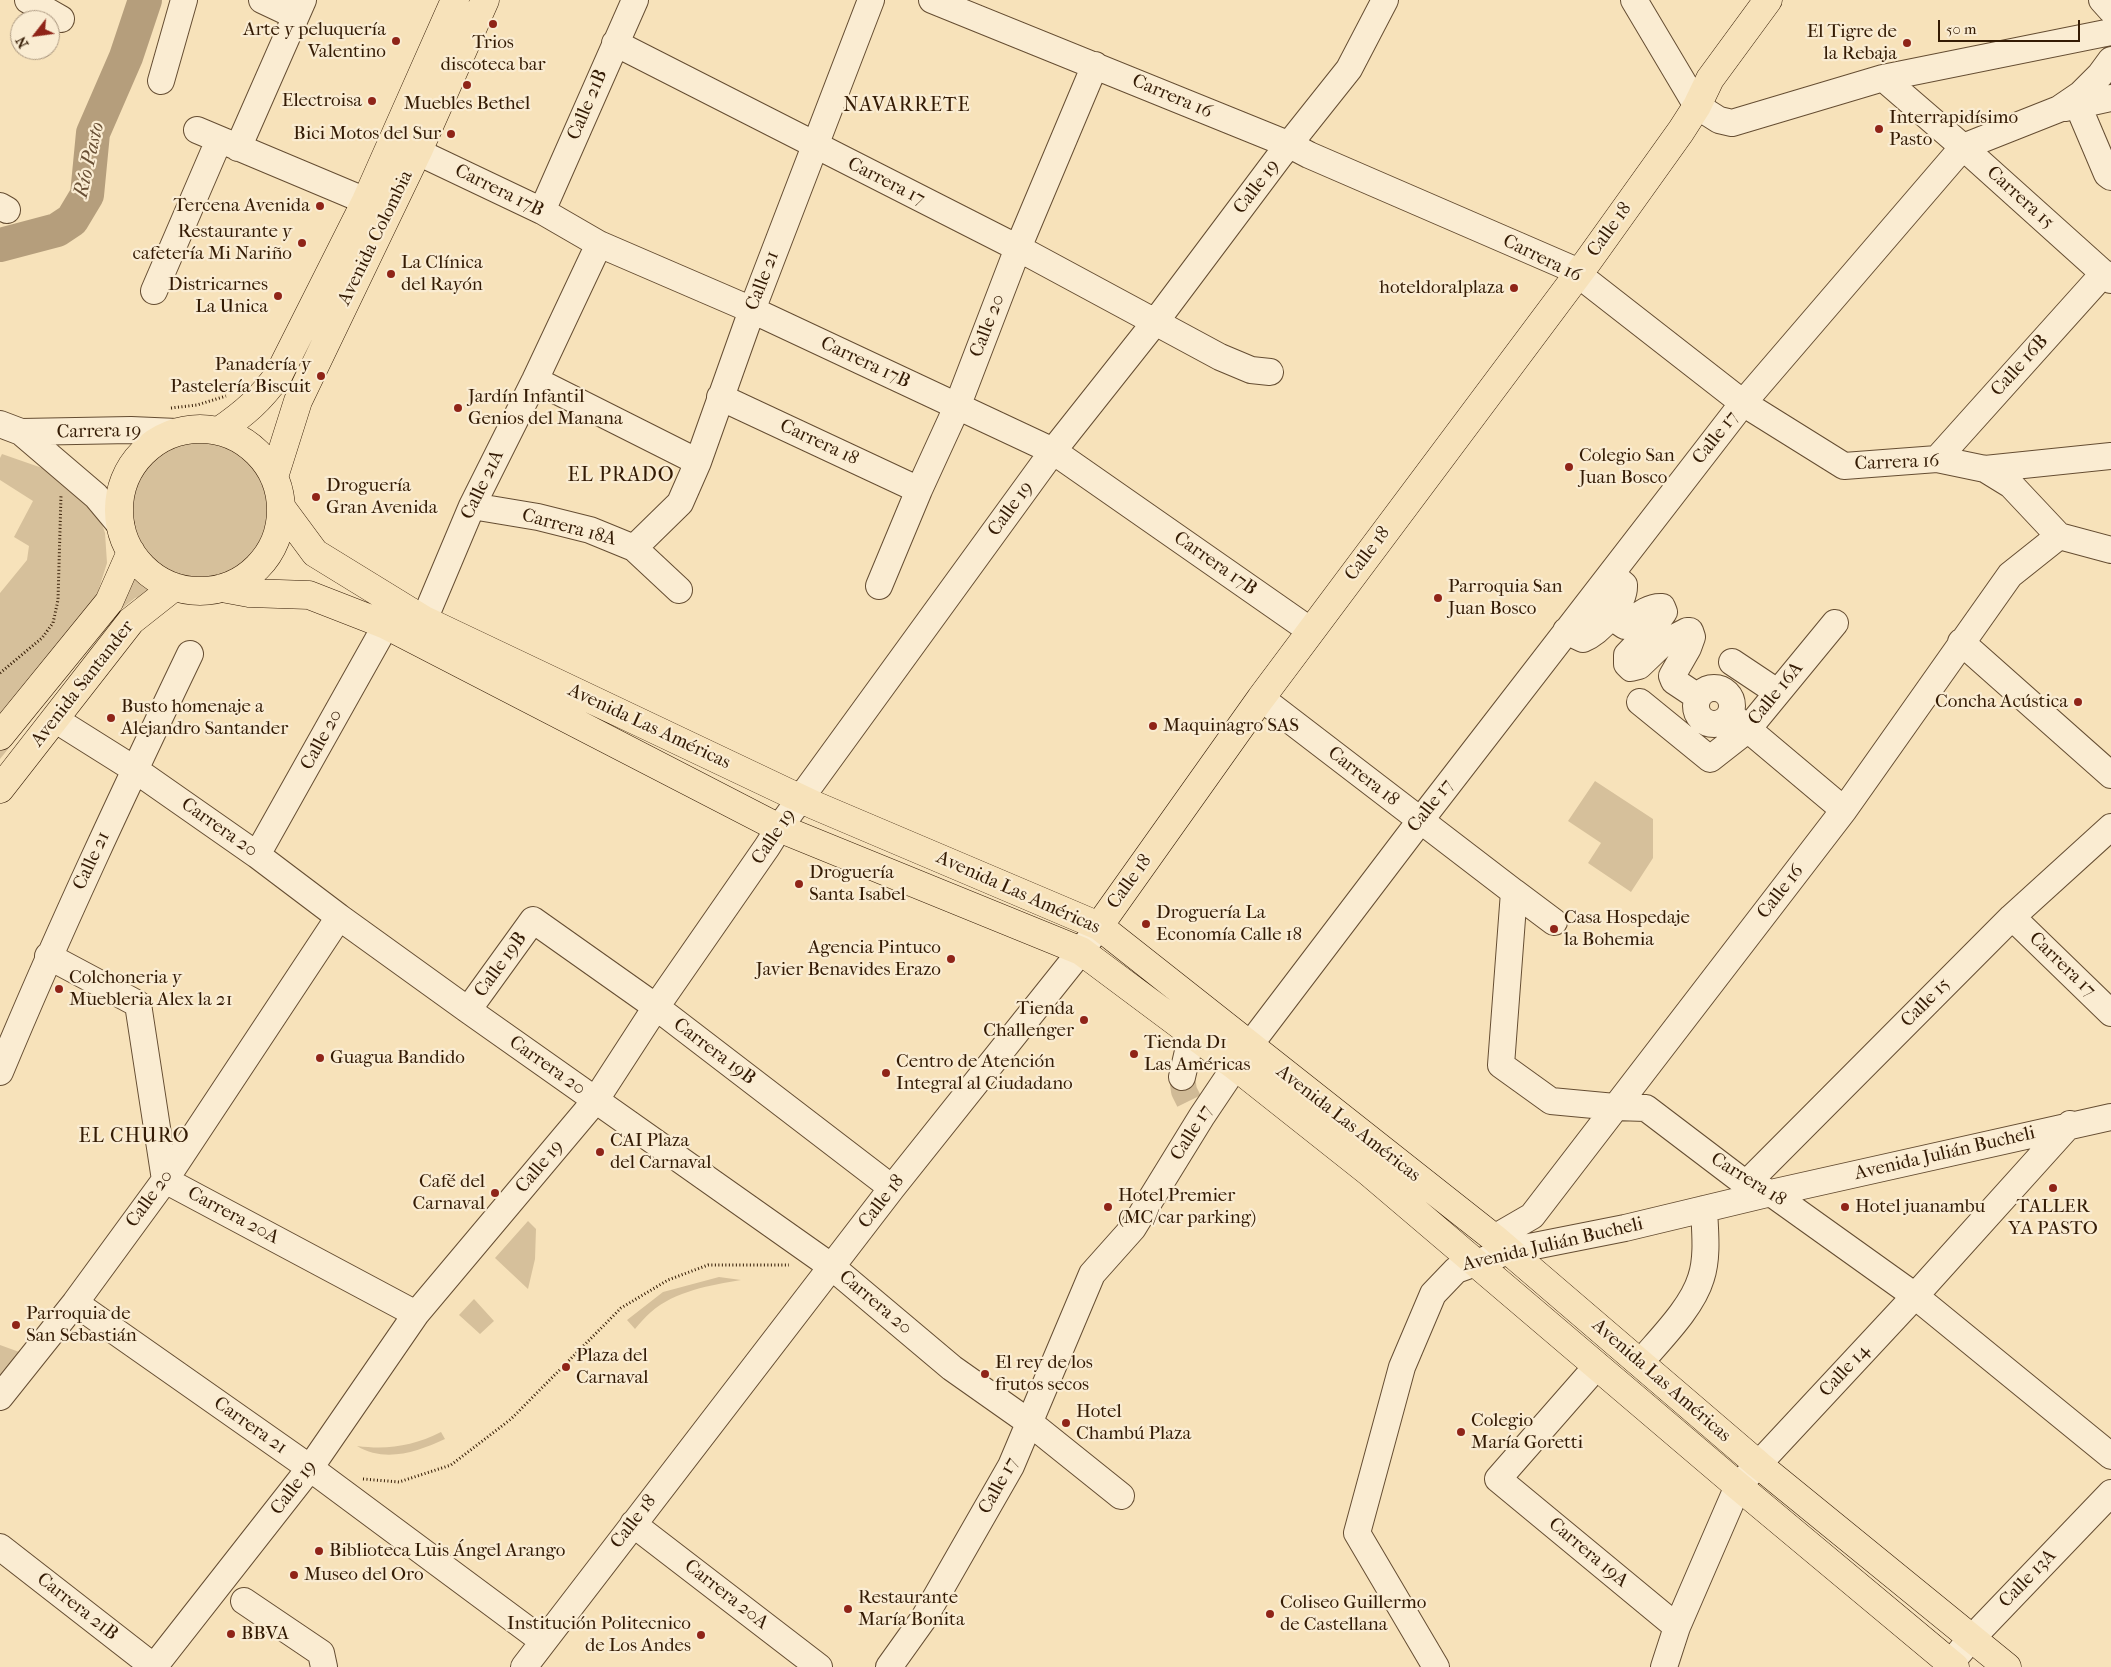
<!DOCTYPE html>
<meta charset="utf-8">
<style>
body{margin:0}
#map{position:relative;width:2111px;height:1667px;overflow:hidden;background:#f7e2ba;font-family:"IM FELL French Canon",serif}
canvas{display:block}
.north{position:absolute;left:10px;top:10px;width:50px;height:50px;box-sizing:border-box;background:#faecd2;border:1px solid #ab9880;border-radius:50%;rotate:240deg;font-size:14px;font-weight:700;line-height:20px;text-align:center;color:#341b04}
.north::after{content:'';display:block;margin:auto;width:18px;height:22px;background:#8f2418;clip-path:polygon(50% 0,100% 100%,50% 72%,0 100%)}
.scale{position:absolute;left:1938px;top:20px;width:142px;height:22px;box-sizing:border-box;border:2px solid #341b04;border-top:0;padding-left:6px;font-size:15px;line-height:18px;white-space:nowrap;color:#341b04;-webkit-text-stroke:4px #faecd2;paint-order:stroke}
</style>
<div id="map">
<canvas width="2111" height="1667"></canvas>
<div class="north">N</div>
<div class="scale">50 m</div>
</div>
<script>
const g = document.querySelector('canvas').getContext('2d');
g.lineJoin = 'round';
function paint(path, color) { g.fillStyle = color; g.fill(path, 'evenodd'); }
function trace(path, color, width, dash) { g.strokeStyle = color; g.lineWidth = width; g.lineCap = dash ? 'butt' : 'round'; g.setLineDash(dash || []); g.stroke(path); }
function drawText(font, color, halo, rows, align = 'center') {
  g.font = font + ' "IM FELL French Canon",serif'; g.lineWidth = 4.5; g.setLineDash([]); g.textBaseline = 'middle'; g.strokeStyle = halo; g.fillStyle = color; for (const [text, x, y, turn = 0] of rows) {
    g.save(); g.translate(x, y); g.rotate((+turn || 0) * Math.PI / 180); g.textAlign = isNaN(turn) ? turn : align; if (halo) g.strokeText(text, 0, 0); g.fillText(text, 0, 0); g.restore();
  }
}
paint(new Path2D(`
 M122 510a78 78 0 1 1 156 0a78 78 0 1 1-156 0Z
 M 2,454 L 45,469 L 97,509 L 105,533 L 107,563 L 95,601 L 0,725 L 0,593 L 27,560 L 29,546 L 14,537 L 33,501 L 0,480 L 0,458 Z
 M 127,569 L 136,578 L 157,593 L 135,598 L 119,611 L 0,759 L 0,748 Z
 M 1595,781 L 1653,819 L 1653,858 L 1631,892 L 1588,863 L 1601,843 L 1568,821 Z
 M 528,1221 L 536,1229 L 535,1259 L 528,1289 L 495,1258 Z
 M 719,1277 L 741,1280 C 711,1285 675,1291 651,1312 C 645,1317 640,1323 635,1329 L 627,1320 L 663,1292 Z
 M 474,1299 L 494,1321 L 480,1334 L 459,1315 Z
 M 0,1345 L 22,1353 L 0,1381 Z
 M 441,1432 L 445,1439 C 417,1452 385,1463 357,1446 C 388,1450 413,1446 441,1432 Z`), '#d6c09b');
trace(new Path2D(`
 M 0,245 L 57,230 L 72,220 L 87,195 L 93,133 L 126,57 L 145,0`), '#b59e7c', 34);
trace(new Path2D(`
 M 1182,1077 L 1184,1091 L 1189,1101`), '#d0ba96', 26, [26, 13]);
const minor = new Path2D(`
 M 28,0 L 61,19
 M 262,0 L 296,16
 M 932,0 L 1290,145 L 1309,155 L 1570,268 L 1743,403 L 1844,466 L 1937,459 L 1985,469 L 2011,485 L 2059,536 L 2111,550
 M 1634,0 L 1697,106 L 1719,120 L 1732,123 L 1883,78 L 2111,32
 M 2102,0 L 2111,10
 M 615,43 L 1018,248 L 1220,357 L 1251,370 L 1270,372
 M 1883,78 L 1963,147 L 2111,280
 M 161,81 L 184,0
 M 2065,108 L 2111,98
 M 2079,108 L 2107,174 L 2111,177
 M 197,130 L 366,201
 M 400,139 L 420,153 L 542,211 L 599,244 L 752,310 L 1053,451 L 1311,631
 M 238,148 L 303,0
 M 0,206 L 7,210
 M 542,211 L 635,0
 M 154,291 L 219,140
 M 535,380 L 698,462
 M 720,397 L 919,490
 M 0,424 L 21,432 L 96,496 L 121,526
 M 21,432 L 131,430 L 177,432
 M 1937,459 L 2104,273
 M 1985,469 L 2111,456
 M 472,506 L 538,517 L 590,530 L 634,548 L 679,590
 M 634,548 L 680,503 L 698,462 L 752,310 L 871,0
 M 879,586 L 919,490 L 957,407 L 1018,248 L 1095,65
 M 1610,616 L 1625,626 C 1636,618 1647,606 1662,607 L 1664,612 L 1651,630 L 1627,655 L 1627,664 L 1631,668 L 1639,666 L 1662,644 L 1687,631 L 1690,631 L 1692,637 L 1688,648 L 1672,676 L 1674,681 L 1698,697
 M 424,620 L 472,506 L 535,380 L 599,244
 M 1566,631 L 1583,639 C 1600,632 1625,604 1624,585 L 1611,574
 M 1961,642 L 2111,775
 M 1732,662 L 1777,692
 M1696 706a18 18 0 1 1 36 0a18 18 0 1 1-36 0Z
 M 1261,698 L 1514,892 L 1501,1065 L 1551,1101 L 1615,1107 L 1646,1108 L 1746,1184 L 1771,1193 L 1915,1296 L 2111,1456
 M 1640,702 L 1710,759 L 1747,730 L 1835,623
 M 1731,715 L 1844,810
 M 56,720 L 134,769 L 257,855 L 339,917 L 468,1010 L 832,1267 L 952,1368 L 1030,1423 L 1121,1496
 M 257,855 L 386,625
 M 1514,892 L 1554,922
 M 2012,917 L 2111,1013
 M 48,956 L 138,1004 L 165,1180 L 416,1314
 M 468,1010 L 533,920 L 656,1007 L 892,1188
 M 0,1072 C 59,930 124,792 190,654
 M 1182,1077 L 1192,1034
 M 1746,1184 L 2012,917 L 2111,827
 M 1494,1238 L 1532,1216 L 1844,810 L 2010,575 L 2059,536
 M 75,1303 L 310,1468 L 543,1641
 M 1640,1363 C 1660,1339 1692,1308 1701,1278 C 1708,1257 1705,1231 1704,1209
 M 1597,1366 L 1498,1479 L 1677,1627
 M 0,1397 L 75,1303 L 165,1180 L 339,917
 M 633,1524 L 819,1667
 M 0,1547 L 154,1667
 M 244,1601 L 321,1653 L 324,1667
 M 154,1667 L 310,1468 L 416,1314 L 595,1101 L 656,1007 L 767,847 L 779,828 L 1053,451 L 1156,321 L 1279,157 L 1349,69 L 1385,0
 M 524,1667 L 892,1188 L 1081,951 L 1099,926
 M 889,1667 L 924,1618 L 1011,1466 L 1092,1274 L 1133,1228 L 1202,1116 L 1249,1046 L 1420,821 L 1743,403 L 1963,147 L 2059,109 L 2081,94 L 2100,75 L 2111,60
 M 1436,1667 L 1357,1533 L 1402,1367 L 1433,1294 L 1456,1270 L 1509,1251 L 1625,1228 L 1771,1193 L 2111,1117
 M 1664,1667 L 1677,1627 L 1738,1486 L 1915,1296 L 2070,1124
 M 1947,1667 L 1971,1639 L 2111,1493`);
const major = new Path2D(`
 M119 510a81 81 0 1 1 162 0a81 81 0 1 1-162 0Z
 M 219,431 C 245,413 260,400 279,374 L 366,201 L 455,0
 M 274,477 L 298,401 L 418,151 L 485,0
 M 281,507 L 315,553 L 424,620 L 814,805 L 1099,926 L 1494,1238 L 1759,1465 L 2007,1667
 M 222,588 L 249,593 L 309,595 L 386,625 L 779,828 L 1081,951 L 1235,1066 L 1370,1173 L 1738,1486 L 1955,1667
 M 0,736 L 109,602 L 131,552
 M 0,789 L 131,621 L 174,587
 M 1099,926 L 1261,698 L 1588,261 L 1681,131 L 1697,106 L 1710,79 L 1768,0`);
trace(minor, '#654d32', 28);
trace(major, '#341b04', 29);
trace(new Path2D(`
 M 171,408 L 197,405 L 226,396
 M 0,673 L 42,638 L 53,623 L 58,600 L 61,495
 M 363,1479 L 399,1482 L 451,1465 L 511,1419 L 621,1308 L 668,1280 L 708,1265 L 789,1265`), '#341b04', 3, [1, 2.5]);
trace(minor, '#faecd2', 26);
trace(major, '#f7e2ba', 28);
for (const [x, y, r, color] of [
 [493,24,5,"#8f2418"],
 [396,41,5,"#8f2418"],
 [1907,43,5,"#8f2418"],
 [467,85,5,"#8f2418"],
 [372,101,5,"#8f2418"],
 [1879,129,5,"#8f2418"],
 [451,134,5,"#8f2418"],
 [320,206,5,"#8f2418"],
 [302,243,5,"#8f2418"],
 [391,274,5,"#8f2418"],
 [1514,288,5,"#8f2418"],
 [278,296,5,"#8f2418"],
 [321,376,5,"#8f2418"],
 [458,408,5,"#8f2418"],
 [1569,467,5,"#8f2418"],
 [316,497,5,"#8f2418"],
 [1438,598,5,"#8f2418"],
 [2078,702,5,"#8f2418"],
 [111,718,5,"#8f2418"],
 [1153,726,5,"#8f2418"],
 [799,884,5,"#8f2418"],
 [1146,924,5,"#8f2418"],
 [1554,929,5,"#8f2418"],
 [951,959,5,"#8f2418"],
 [59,989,5,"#8f2418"],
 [1084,1020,5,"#8f2418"],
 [1134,1054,5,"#8f2418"],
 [320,1058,5,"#8f2418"],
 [886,1073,5,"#8f2418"],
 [600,1152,5,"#8f2418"],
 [2053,1188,5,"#8f2418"],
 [495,1193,5,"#8f2418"],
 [1108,1207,5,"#8f2418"],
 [1845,1207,5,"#8f2418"],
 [16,1325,5,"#8f2418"],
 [566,1367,5,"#8f2418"],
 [985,1374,5,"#8f2418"],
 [1066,1423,5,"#8f2418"],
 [1461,1432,5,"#8f2418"],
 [319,1551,5,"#8f2418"],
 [294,1575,5,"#8f2418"],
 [848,1609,5,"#8f2418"],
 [1270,1614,5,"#8f2418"],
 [231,1634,5,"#8f2418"],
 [701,1635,5,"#8f2418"]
]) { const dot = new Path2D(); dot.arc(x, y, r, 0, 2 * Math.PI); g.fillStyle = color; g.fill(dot); trace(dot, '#faecd2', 2); }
drawText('19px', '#341b04', '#faecd2', [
 ["Arte y peluquería",386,30,"right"],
 ["Valentino",386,52,"right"],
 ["El Tigre de",1897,32,"right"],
 ["la Rebaja",1897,54,"right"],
 ["Trios",493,43,"center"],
 ["discoteca bar",493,65,"center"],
 ["Electroisa",362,101,"right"],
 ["Muebles Bethel",467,104,"center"],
 ["Interrapidísimo",1889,118],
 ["Pasto",1889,140],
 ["Bici Motos del Sur",441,134,"right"],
 ["Tercena Avenida",310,206,"right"],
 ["Restaurante y",292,232,"right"],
 ["cafetería Mi Nariño",292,254,"right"],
 ["La Clínica",401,263],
 ["del Rayón",401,285],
 ["Districarnes",268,285,"right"],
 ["La Unica",268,307,"right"],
 ["hoteldoralplaza",1504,288,"right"],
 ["Panadería y",311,365,"right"],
 ["Pastelería Biscuit",311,387,"right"],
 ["Jardín Infantil",468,397],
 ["Genios del Manana",468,419],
 ["Colegio San",1579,456],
 ["Juan Bosco",1579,478],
 ["Droguería",326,486],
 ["Gran Avenida",326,508],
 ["Parroquia San",1448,587],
 ["Juan Bosco",1448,609],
 ["Concha Acústica",2068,702,"right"],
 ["Busto homenaje a",121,707],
 ["Alejandro Santander",121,729],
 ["Maquinagro SAS",1163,726],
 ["Droguería",809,873],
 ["Santa Isabel",809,895],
 ["Droguería La",1156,913],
 ["Economía Calle 18",1156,935],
 ["Casa Hospedaje",1564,918],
 ["la Bohemia",1564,940],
 ["Agencia Pintuco",941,948,"right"],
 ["Javier Benavides Erazo",941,970,"right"],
 ["Colchoneria y",69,978],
 ["Muebleria Alex la 21",69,1000],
 ["Tienda",1074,1009,"right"],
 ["Challenger",1074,1031,"right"],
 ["Tienda D1",1144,1043],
 ["Las Américas",1144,1065],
 ["Guagua Bandido",330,1058],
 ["Centro de Atención",896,1062],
 ["Integral al Ciudadano",896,1084],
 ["CAI Plaza",610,1141],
 ["del Carnaval",610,1163],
 ["Café del",485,1182,"right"],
 ["Carnaval",485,1204,"right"],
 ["Hotel Premier",1118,1196],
 ["(MC/car parking)",1118,1218],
 ["Hotel juanambu",1855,1207],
 ["TALLER",2053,1207,"center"],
 ["YA PASTO",2053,1229,"center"],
 ["Parroquia de",26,1314],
 ["San Sebastián",26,1336],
 ["Plaza del",576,1356],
 ["Carnaval",576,1378],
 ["El rey de los",995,1363],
 ["frutos secos",995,1385],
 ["Hotel",1076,1412],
 ["Chambú Plaza",1076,1434],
 ["Colegio",1471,1421],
 ["María Goretti",1471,1443],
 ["Biblioteca Luis Ángel Arango",329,1551],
 ["Museo del Oro",304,1575],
 ["Restaurante",858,1598],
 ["María Bonita",858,1620],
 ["Coliseo Guillermo",1280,1603],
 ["de Castellana",1280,1625],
 ["Institución Politecnico",691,1624,"right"],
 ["de Los Andes",691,1646,"right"],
 ["BBVA",241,1634]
], 'left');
drawText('19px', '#341b04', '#faecd2', [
 ["Carrera 16",1172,97,23],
 ["Calle 21B",588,105,-67],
 ["Carrera 17",886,182,27],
 ["Calle 19",1257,187,-53],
 ["Carrera 17B",499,191,26],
 ["Carrera 15",2020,198,42],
 ["Calle 18",1610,230,-54],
 ["Avenida Colombia",376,238,-64],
 ["Carrera 16",1542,259,26],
 ["Calle 21",763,281,-69],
 ["Calle 20",988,326,-69],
 ["Carrera 17B",865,363,25],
 ["Calle 16B",2020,366,-48],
 ["Carrera 19",99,432,-1],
 ["Calle 17",1716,438,-52],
 ["Carrera 18",819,443,25],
 ["Carrera 16",1897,463,-2],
 ["Calle 21A",483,485,-64],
 ["Calle 19",1011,509,-54],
 ["Carrera 18A",569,528,15],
 ["Calle 18",1368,554,-53],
 ["Carrera 17B",1215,564,35],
 ["Avenida Santander",83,684,-52],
 ["Calle 16A",1776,694,-51],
 ["Avenida Las Américas",649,727,25],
 ["Calle 20",322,740,-61],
 ["Carrera 18",1363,777,38],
 ["Calle 17",1431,806,-52],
 ["Carrera 20",219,828,35],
 ["Calle 19",774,837,-56],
 ["Calle 21",92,861,-65],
 ["Calle 18",1130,882,-54],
 ["Calle 16",1781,892,-52],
 ["Avenida Las Américas",1018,893,24],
 ["Calle 19B",501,965,-54],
 ["Carrera 17",2062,965,44],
 ["Calle 15",1926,1003,-45],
 ["Carrera 19B",714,1052,37],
 ["Carrera 20",547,1066,35],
 ["Avenida Las Américas",1348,1124,38],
 ["Calle 17",1192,1133,-58],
 ["Avenida Julián Bucheli",1945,1154,-13],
 ["Calle 19",540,1167,-50],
 ["Carrera 18",1748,1180,32],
 ["Calle 20",150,1199,-54],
 ["Calle 18",882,1202,-52],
 ["Carrera 20A",233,1216,28],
 ["Avenida Julián Bucheli",1553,1245,-13],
 ["Carrera 20",875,1303,40],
 ["Calle 14",1845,1371,-47],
 ["Avenida Las Américas",1661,1381,41],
 ["Carrera 21",250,1426,35],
 ["Calle 17",999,1486,-61],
 ["Calle 19",294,1488,-53],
 ["Calle 18",634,1522,-52],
 ["Carrera 19A",1588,1553,40],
 ["Calle 13A",2028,1579,-46],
 ["Carrera 20A",726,1595,38],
 ["Carrera 21B",77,1607,38]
]);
g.letterSpacing = '1px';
drawText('20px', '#341b04', '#faecd2', [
 ["NAVARRETE",907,106],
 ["EL PRADO",621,476],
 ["EL CHURO",134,1137]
]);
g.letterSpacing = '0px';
drawText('italic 20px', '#684f34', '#faecd2', [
 ["Río Pasto",90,160,-77]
]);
</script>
